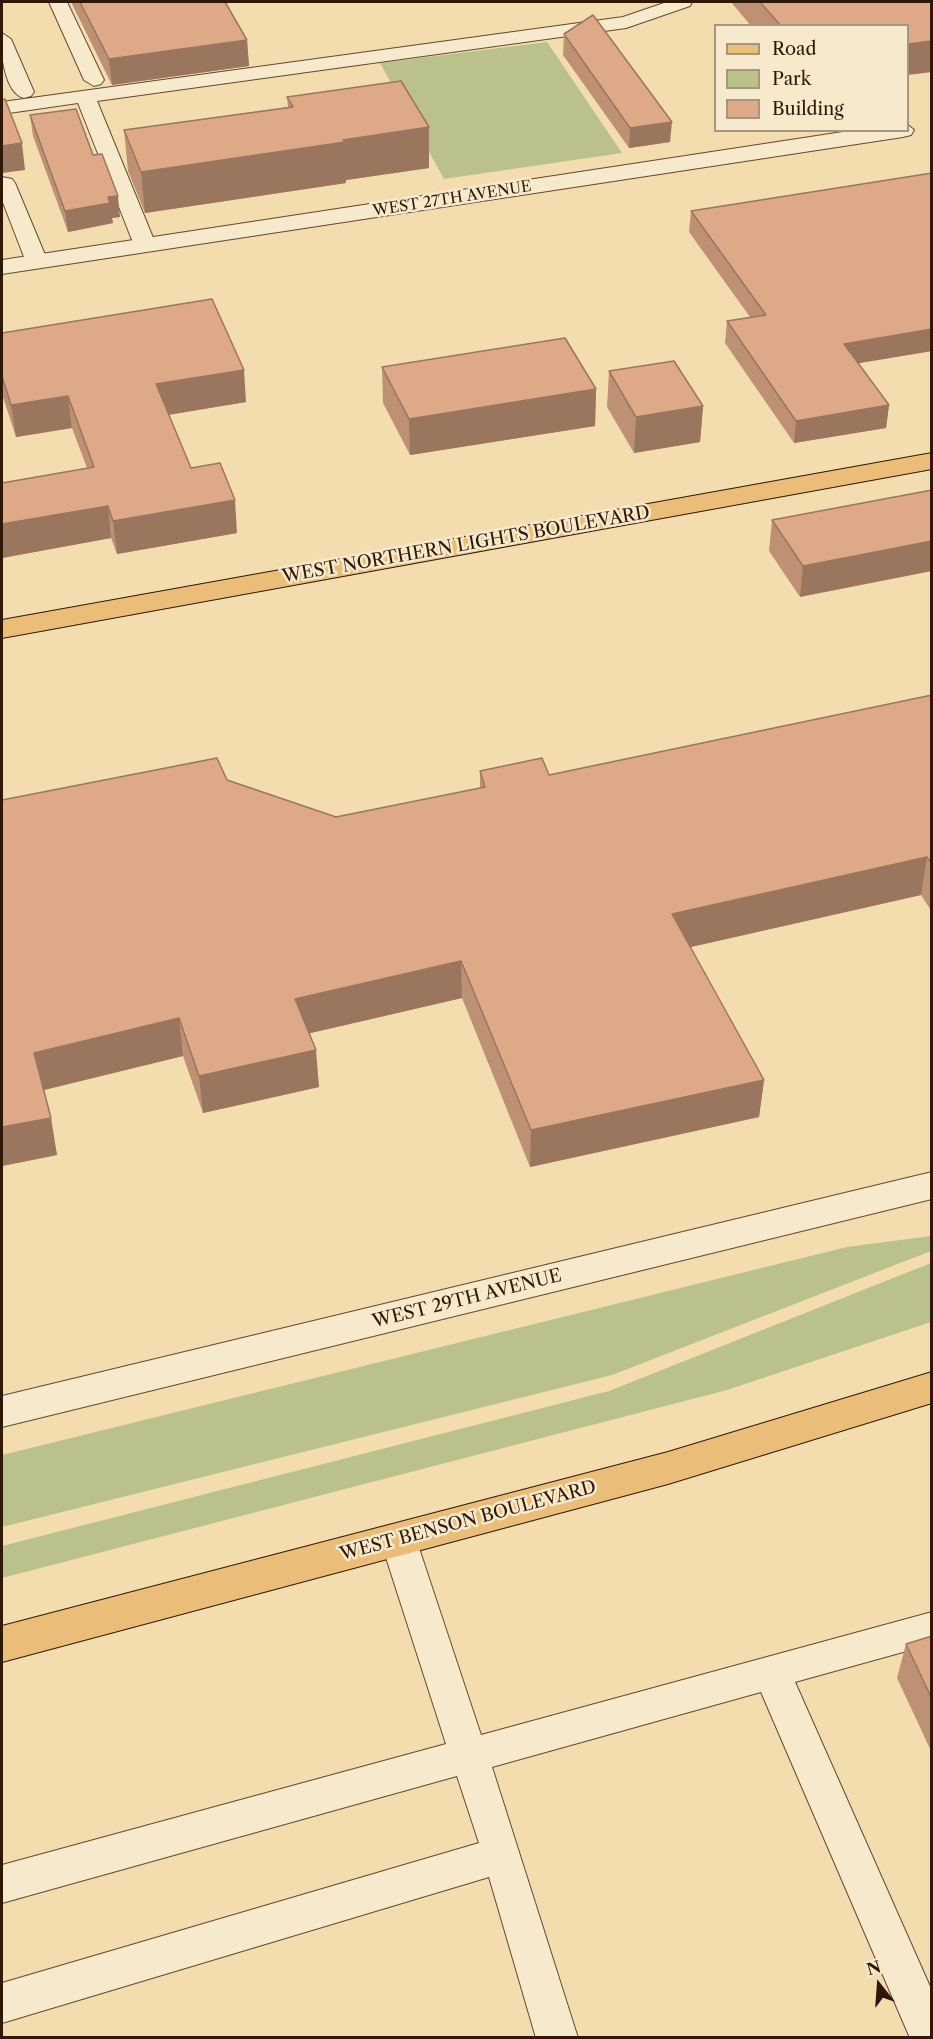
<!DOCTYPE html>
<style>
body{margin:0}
#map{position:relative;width:933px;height:2039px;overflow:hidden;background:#f3ddaf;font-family:"Libre Caslon Text",serif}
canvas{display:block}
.frame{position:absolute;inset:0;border:3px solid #301807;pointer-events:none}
.legend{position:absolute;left:714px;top:24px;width:195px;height:108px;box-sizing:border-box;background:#f7e9cb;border:2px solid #a7957d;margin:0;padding:8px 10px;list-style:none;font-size:18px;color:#301807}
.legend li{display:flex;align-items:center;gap:12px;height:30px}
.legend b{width:30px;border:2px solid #a7957d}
.north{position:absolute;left:849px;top:1955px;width:60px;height:60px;-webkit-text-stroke:4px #f7e9cb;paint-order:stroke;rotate:343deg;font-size:16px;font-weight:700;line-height:24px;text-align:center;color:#301807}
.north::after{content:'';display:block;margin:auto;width:21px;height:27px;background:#301807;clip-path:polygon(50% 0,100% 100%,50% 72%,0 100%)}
</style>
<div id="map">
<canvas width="933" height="2039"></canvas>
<div class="frame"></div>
<ul class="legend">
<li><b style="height:8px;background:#eabe78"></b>Road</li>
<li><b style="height:16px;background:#bbc18a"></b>Park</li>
<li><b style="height:16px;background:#dea987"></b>Building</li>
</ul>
<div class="north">N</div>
</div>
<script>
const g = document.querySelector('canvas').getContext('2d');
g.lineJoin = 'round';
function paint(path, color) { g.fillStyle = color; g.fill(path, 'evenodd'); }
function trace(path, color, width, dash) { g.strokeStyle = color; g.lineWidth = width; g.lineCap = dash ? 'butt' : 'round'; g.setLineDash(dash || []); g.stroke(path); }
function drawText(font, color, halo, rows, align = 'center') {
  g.font = font + ' "Libre Caslon Text",serif'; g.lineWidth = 5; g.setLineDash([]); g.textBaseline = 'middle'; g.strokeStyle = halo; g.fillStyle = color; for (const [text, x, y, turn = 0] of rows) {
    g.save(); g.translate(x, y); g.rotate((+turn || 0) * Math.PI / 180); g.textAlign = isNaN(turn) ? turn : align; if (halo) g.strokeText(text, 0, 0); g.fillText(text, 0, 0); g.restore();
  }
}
paint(new Path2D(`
 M 547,42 L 622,153 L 444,179 L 380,63 Z
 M 931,1236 L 931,1251 L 612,1375 L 2,1527 L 2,1455 L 847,1247 Z
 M 931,1263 L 931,1322 L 727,1390 L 2,1578 L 2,1546 L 609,1391 Z`), '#bbc18a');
const lane = new Path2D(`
 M 49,2 L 67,2 L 104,80 L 101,84 L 94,86 L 84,80 Z
 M 667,2 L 692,2 L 690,6 L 626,28 L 97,101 L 156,245 L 153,250 L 137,250 L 134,245 L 78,103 L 2,114 L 2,102 L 623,17 Z
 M 2,33 L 11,39 L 34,92 L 31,96 L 24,98 C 4,93 0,50 2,33 Z
 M 2,177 L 12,179 L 15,183 L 48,262 L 45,267 L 29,267 L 26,262 L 2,200 Z
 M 398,1524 L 411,1528 L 416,1539 L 481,1735 L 932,1612 L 932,1644 L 795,1682 L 932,1991 L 932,2038 L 910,2038 L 761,1692 L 492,1767 L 578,2038 L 536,2038 L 489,1877 L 2,2023 L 2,1983 L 479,1843 L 457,1776 L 2,1903 L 2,1865 L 446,1744 L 380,1539 L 385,1528 Z`);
const street = new Path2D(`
 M 908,125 L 914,130 L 911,135 L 903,137 L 2,274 L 2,260 L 856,130 L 908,130 Z
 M 932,1172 L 932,1199 L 2,1427 L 2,1396 Z`);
const primary = new Path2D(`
 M 932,453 L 932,469 L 2,638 L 2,620 Z
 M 932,1372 L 932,1403 L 668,1484 L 2,1662 L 2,1626 L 668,1452 Z`);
trace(lane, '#614931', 2);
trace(street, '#614931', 2);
trace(primary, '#301807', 2);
paint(lane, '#f7e9cb');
paint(street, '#f7e9cb');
paint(primary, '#eabe78');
paint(new Path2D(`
 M 71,2 L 225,2 L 247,40 L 249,66 L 112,85 Z
 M 731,2 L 932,2 L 908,26 L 751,26 Z
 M 564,34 L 670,142 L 629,148 L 563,55 Z
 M 287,97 L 429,127 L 429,168 L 346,180 L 346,183 L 145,213 L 128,171 L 124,130 L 288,107 Z
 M 30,115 L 93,155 L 120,217 L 112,218 L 113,223 L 68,232 L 33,136 Z
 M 932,173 L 932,351 L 858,363 L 889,405 L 886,428 L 794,443 L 725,343 L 727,321 L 750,317 L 689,232 L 691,211 Z
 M 2,333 L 246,402 L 169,415 L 191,468 L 237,533 L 117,554 L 111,538 L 2,558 L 2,483 L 87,468 L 72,428 L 16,437 L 2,394 Z
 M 382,367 L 596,389 L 595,426 L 410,455 L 383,403 Z
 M 609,371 L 703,406 L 700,442 L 634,453 L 607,407 Z
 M 932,490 L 800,597 L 769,551 L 772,520 Z
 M 932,695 L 932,912 L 921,895 L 690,947 L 764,1080 L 759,1117 L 530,1167 L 462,998 L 310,1033 L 319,1087 L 203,1113 L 183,1056 L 43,1090 L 57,1155 L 2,1166 L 2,800 L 227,780 L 336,817 L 480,789 L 480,771 L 549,775 Z
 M 932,1636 L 932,1753 L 897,1678 L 906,1644 Z`), '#bf9174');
paint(new Path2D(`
 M 247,40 L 249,66 L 112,85 L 109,59 Z
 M 932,41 L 932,72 L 908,75 L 908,44 Z
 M 672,122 L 670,142 L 629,148 L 630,128 Z
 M 429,127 L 429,168 L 346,180 L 346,183 L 145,213 L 141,172 L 343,140 Z
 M 22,143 L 25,170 L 2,173 L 2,146 Z
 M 118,196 L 120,217 L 112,218 L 113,223 L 68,232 L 65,211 L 108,197 Z
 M 932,329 L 932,351 L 842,366 L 844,344 Z
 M 244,370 L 246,402 L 160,416 L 156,384 Z
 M 596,389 L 595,426 L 410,455 L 409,419 Z
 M 68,396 L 72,428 L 16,437 L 11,405 Z
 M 889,405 L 886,428 L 794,443 L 796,421 Z
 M 703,406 L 700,442 L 634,453 L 636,417 Z
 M 235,500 L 237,533 L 117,554 L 113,521 Z
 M 108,506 L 111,538 L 2,558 L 2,524 Z
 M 932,541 L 932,571 L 800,597 L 803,566 Z
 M 927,857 L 921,895 L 669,952 L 672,914 Z
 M 461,961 L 462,998 L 298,1036 L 295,999 Z
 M 179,1018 L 183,1056 L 40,1091 L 34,1053 Z
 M 316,1050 L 319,1087 L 203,1113 L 199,1076 Z
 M 764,1080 L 759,1117 L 530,1167 L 531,1130 Z
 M 51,1118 L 57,1155 L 2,1166 L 2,1127 Z`), '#9b765e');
const building = new Path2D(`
 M 80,2 L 225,2 L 247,40 L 109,59 Z
 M 760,2 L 932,2 L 932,41 L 908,44 L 908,26 L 781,26 Z
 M 593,15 L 672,122 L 630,128 L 564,34 Z
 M 401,81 L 429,127 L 343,140 L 345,142 L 141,172 L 124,130 L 293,107 L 287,97 Z
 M 5,99 L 22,143 L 2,146 L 2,100 Z
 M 76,109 L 93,155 L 102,154 L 118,196 L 108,197 L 110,203 L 65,211 L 30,115 Z
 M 932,173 L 932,329 L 844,344 L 889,405 L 796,421 L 727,321 L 766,315 L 691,211 Z
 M 212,299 L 244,370 L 156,384 L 191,468 L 220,463 L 235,500 L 113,521 L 108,506 L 2,524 L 2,483 L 94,467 L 68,396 L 11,405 L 2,376 L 2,333 Z
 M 565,338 L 596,389 L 409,419 L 382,367 Z
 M 674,361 L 703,406 L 636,417 L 609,371 Z
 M 932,490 L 932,541 L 803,566 L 772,520 Z
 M 932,695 L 932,864 L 927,857 L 672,914 L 764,1080 L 531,1130 L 461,961 L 295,999 L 316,1050 L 199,1076 L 179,1018 L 34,1053 L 51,1118 L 2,1127 L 2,800 L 217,758 L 227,780 L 336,817 L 485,787 L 480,771 L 542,758 L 549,775 Z
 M 932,1636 L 932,1699 L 906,1644 Z`);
paint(building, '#dea987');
trace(building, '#9b765e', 1.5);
drawText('15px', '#301807', '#f7e9cb', [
 ["WEST 27TH AVENUE",452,199,-9]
]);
drawText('18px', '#301807', '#f7e9cb', [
 ["WEST NORTHERN LIGHTS BOULEVARD",466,545,-10],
 ["WEST 29TH AVENUE",467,1299,-14],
 ["WEST BENSON BOULEVARD",468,1521,-15]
]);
</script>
